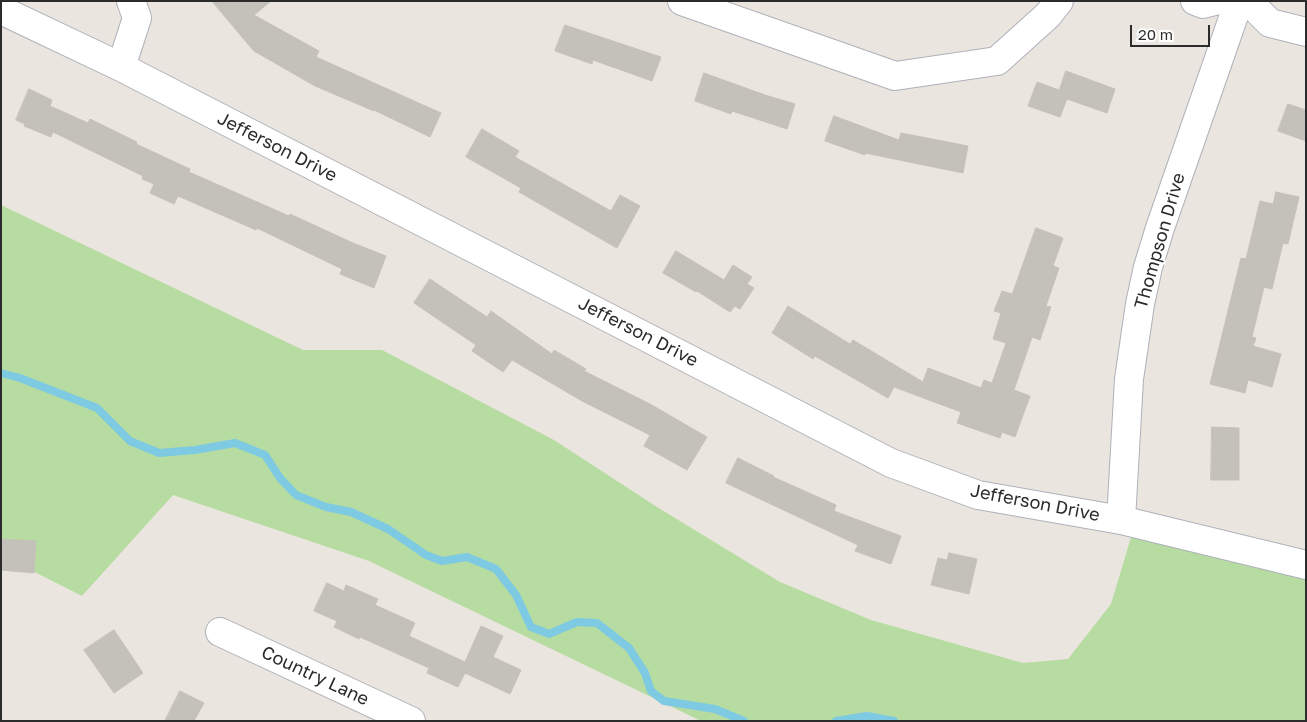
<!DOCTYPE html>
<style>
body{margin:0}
#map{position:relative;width:1307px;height:722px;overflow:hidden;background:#ebe5df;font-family:"Golos Text",sans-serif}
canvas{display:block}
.frame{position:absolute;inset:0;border:2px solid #2b2b2b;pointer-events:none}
.scale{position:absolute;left:1130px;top:25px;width:80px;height:22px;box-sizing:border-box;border:2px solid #2b2b2b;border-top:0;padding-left:6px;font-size:15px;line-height:18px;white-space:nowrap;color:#2b2b2b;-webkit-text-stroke:4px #fff;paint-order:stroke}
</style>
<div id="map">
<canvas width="1307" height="722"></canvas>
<div class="frame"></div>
<div class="scale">20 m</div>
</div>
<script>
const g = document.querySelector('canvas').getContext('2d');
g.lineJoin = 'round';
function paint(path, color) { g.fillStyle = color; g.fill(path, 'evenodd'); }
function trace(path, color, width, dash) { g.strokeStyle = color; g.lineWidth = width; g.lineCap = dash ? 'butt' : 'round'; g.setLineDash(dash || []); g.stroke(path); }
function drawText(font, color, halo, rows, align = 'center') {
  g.font = font + ' "Golos Text",sans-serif'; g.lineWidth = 4; g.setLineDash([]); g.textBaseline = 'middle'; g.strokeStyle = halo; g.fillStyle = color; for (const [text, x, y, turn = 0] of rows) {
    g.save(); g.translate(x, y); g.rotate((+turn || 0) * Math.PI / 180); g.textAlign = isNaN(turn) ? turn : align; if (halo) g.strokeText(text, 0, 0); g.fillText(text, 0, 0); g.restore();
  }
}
paint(new Path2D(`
 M 1,205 L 303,350 L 382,350 L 554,440 L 657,507 L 780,582 L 871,620 L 1023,663 L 1068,659 L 1111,604 L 1135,524 L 1306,565 L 1306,721 L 701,721 L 369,561 L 173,495 L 82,596 L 1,555 Z`), '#b7dca1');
trace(new Path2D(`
 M 1,373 L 20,378 L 97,408 L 130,441 L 159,453 L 195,450 L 235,443 L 265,455 L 280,478 L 296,495 L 326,507 L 351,512 L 388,529 L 426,555 L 442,561 L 467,557 L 496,569 L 516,595 L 531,627 L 549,634 L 577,622 L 597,623 L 629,648 L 645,673 L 651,691 L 664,701 L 715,709 L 744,721
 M 836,721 L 867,716 L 894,721`), '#7dcae2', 8);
const building = new Path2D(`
 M 212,1 L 271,1 L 254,15 L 319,51 L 316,57 L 441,113 L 430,137 L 374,110 L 374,111 L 315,86 L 254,51 Z
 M 565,25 L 661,57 L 652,81 L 593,60 L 592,64 L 555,51 Z
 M 1066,71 L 1115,89 L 1107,113 L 1067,99 L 1060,117 L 1028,106 L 1037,82 L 1059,90 Z
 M 704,73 L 765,95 L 795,104 L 787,129 L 732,111 L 731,114 L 695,101 Z
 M 29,89 L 52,100 L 50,106 L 88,123 L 90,119 L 137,142 L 136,144 L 190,169 L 189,172 L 289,216 L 290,214 L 353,243 L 386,256 L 374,288 L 340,274 L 342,269 L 257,228 L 256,230 L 178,196 L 174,204 L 150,193 L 154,184 L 142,179 L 143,176 L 53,132 L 51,137 L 24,126 L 25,124 L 16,120 Z
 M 1288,104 L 1306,110 L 1306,141 L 1278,131 Z
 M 834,116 L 899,140 L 901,133 L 968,146 L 963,173 L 865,153 L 865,155 L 825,141 Z
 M 482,129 L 519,151 L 515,157 L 611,211 L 620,195 L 640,206 L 617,248 L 519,192 L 521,188 L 466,157 Z
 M 1276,192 L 1299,197 L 1288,244 L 1283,243 L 1272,289 L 1264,287 L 1252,337 L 1256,338 L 1253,346 L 1281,354 L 1272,387 L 1248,380 L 1245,393 L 1210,384 L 1241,258 L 1246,259 L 1260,201 L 1273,204 Z
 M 1036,228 L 1063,238 L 1053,266 L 1059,268 L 1046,306 L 1051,307 L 1040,340 L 1032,337 L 1014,390 L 1030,396 L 1015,437 L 1002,432 L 1000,438 L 957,423 L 961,412 L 894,387 L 888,398 L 815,356 L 813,359 L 772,333 L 788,306 L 850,344 L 853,340 L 923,382 L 928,368 L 981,388 L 984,380 L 992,383 L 1006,343 L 993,339 L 1001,313 L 994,311 L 1002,291 L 1012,294 Z
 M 676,251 L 724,280 L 733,265 L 752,277 L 747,284 L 754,288 L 740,309 L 735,306 L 730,312 L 697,291 L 696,292 L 663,273 Z
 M 430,279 L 487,317 L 491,311 L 552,354 L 554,350 L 586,369 L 584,371 L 650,404 L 707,437 L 687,470 L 644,446 L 650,435 L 582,401 L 512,360 L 503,372 L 472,351 L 476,345 L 414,303 Z
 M 1212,427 L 1239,428 L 1239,480 L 1211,480 Z
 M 738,458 L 774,476 L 773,477 L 836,505 L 834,511 L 901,536 L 891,564 L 855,551 L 858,545 L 726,483 Z
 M 1,539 L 36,541 L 34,573 L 1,570 Z
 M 949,553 L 977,559 L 969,594 L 931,585 L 938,558 L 947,560 Z
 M 327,583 L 344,591 L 346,585 L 378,599 L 375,605 L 415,623 L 409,636 L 465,662 L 481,626 L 503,636 L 493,657 L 521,670 L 510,694 L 465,673 L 458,687 L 427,673 L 429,668 L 360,637 L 359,639 L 334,627 L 337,621 L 314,611 Z
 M 114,630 L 143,673 L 114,693 L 84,650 Z
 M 180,691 L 204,703 L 194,721 L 165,721 Z`);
paint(building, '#c4c0ba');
trace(building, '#c6c1b8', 1);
const minor = new Path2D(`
 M 682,1 L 895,76 L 997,61 L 1048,15 L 1059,1
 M 1195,1 L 1203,4 L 1215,1
 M 1248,1 L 1270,23 L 1306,32
 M 1,10 L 121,67 L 891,463 L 978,495 L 1121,520 L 1306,565
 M 121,67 L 137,18 L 131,1
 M 1121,520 L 1129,379 L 1140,304 L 1148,267 L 1160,228 L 1239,1
 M 220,632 L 411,721`);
trace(minor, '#afb1ba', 30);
trace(minor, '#fff', 28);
drawText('18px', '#2b2b2b', '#fff', [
 ["Jefferson Drive",277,147,27],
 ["Thompson Drive",1160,241,-74],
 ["Jefferson Drive",638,332,27],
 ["Jefferson Drive",1035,503,11],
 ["Country Lane",315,676,25]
]);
</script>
